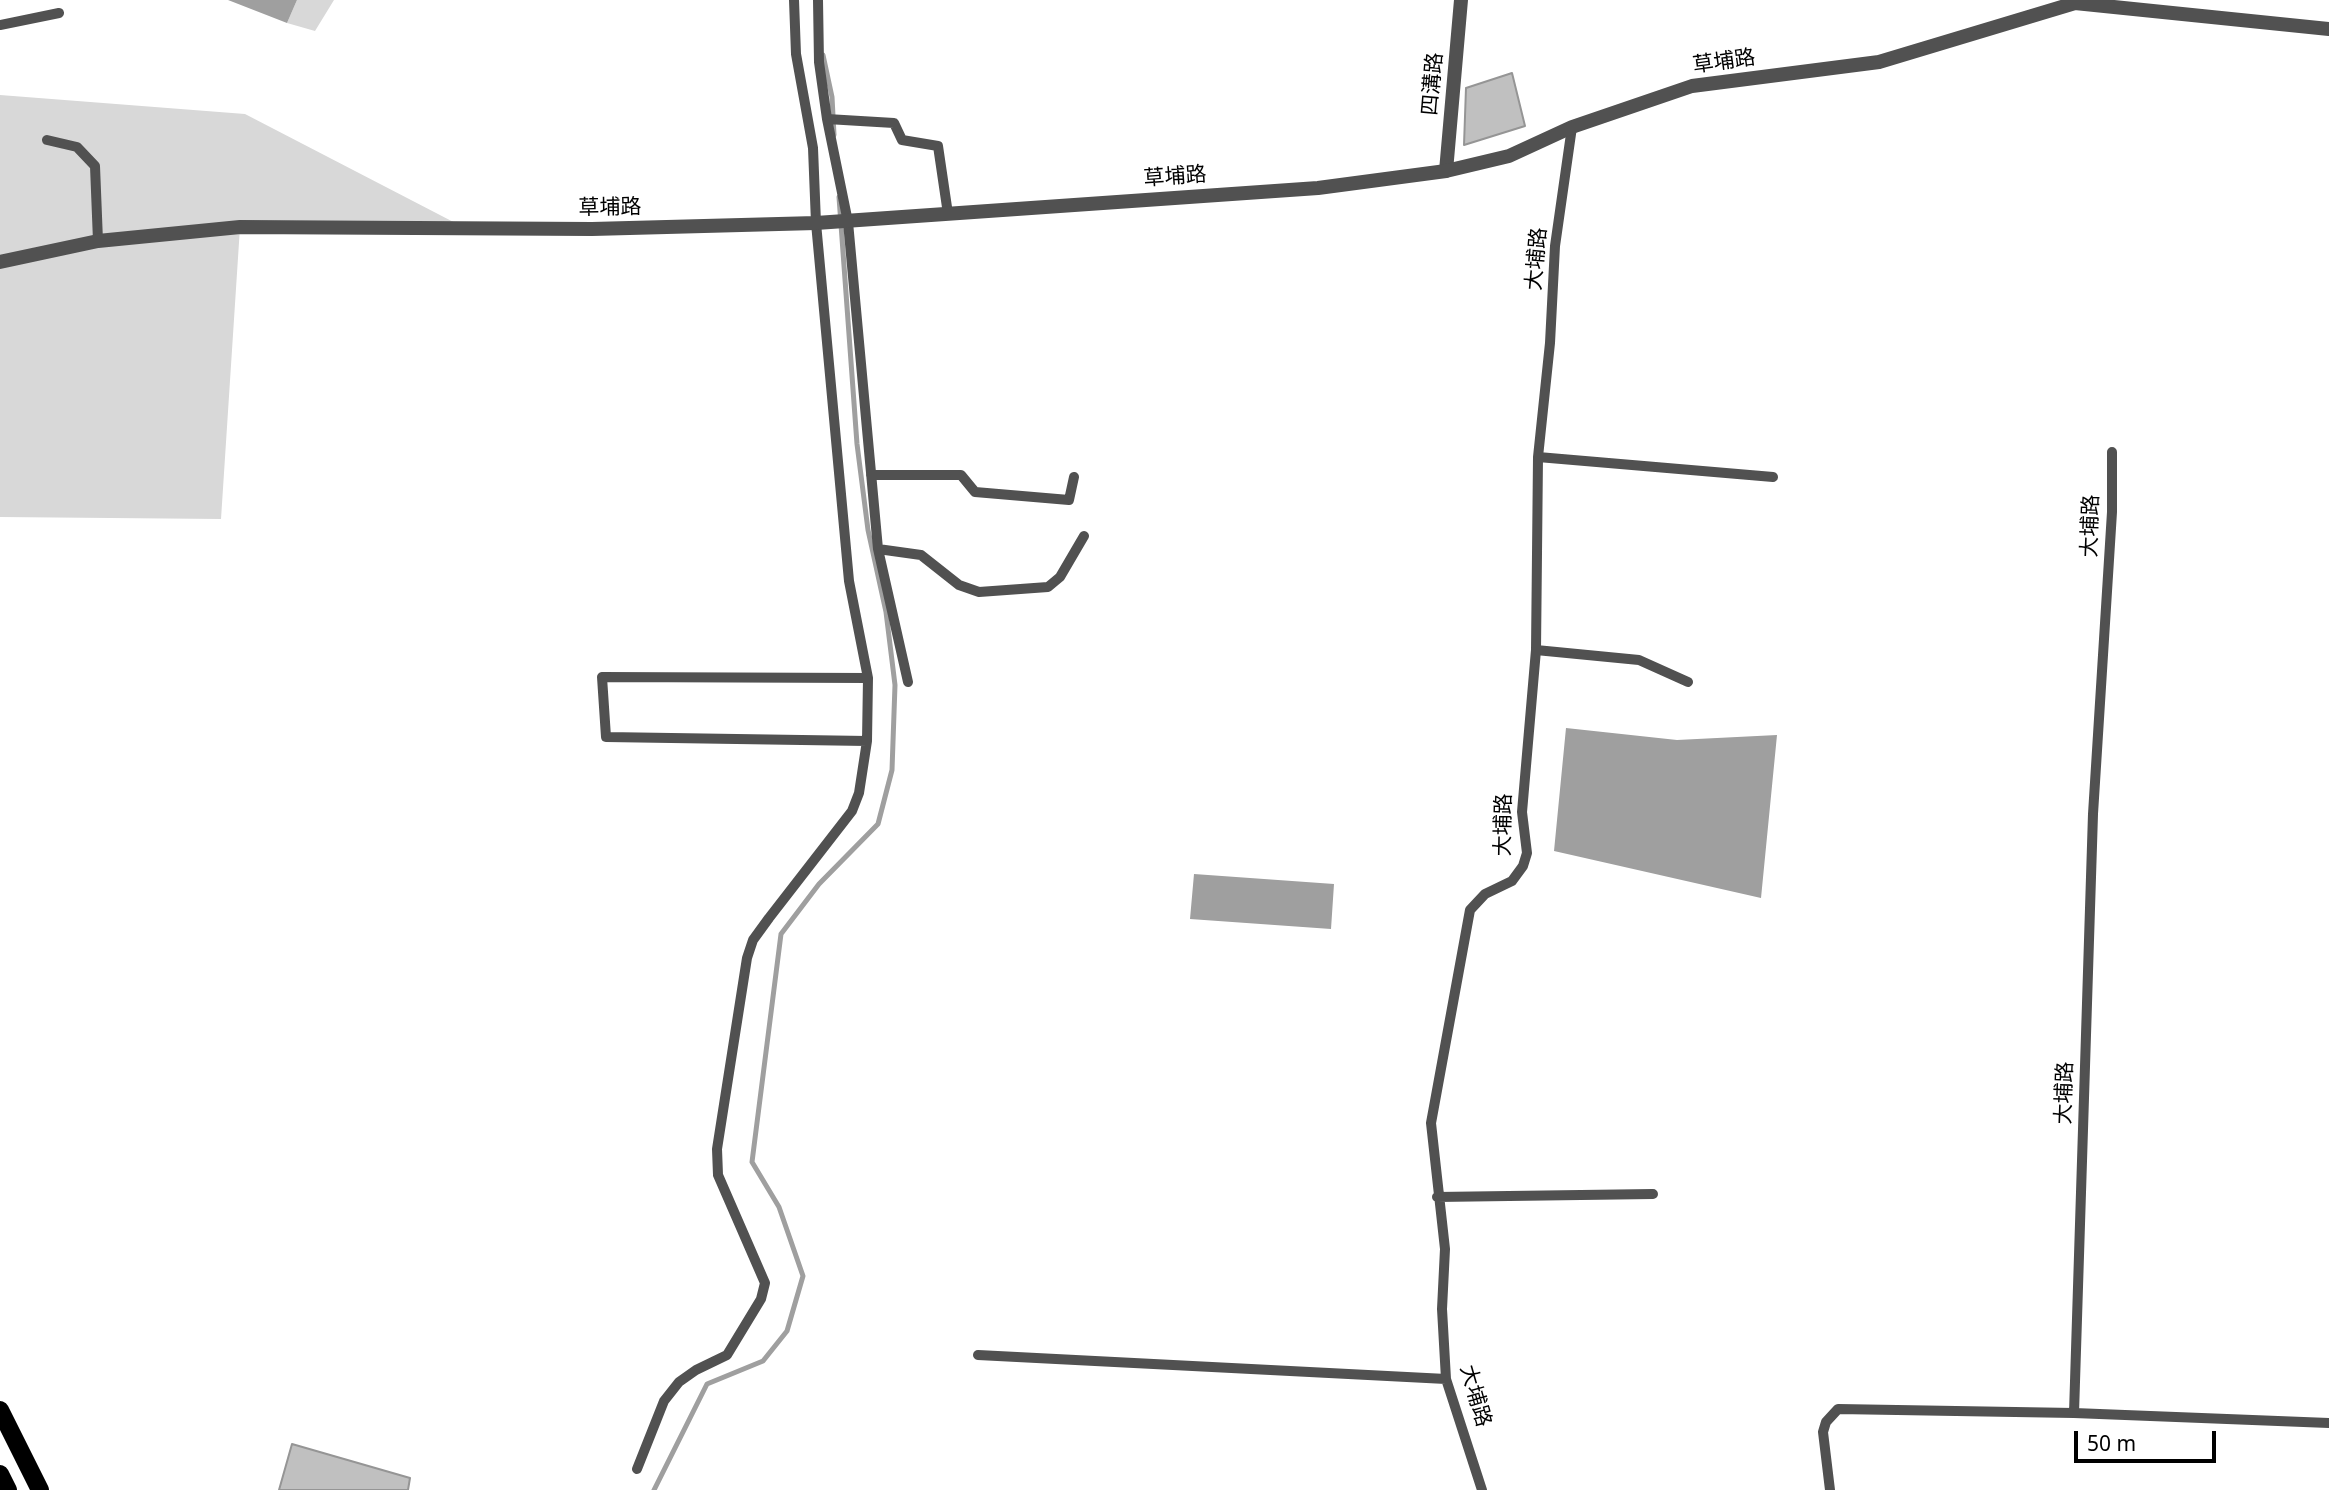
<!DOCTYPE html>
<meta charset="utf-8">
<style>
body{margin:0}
#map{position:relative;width:2329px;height:1490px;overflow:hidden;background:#fff;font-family:"Noto Sans",sans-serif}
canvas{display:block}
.scale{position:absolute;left:2074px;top:1431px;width:142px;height:32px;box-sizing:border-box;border:4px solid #000;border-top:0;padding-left:9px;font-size:21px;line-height:24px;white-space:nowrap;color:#000;-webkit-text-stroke:5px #fff;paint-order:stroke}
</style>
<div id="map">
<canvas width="2329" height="1490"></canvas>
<div class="scale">50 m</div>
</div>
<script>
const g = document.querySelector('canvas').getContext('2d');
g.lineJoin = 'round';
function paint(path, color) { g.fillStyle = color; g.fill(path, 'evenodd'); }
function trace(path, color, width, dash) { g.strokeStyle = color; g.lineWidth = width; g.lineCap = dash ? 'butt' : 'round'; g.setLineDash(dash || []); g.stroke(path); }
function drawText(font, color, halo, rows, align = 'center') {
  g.font = font + ' "Noto Sans","Noto Sans TC",sans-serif'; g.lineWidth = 7; g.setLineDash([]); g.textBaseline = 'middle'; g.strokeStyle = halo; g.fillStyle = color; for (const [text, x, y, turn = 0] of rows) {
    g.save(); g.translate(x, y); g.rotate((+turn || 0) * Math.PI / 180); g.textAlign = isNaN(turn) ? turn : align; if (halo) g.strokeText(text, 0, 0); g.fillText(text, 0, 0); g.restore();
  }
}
paint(new Path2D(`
 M 297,0 L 334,0 L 315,31 L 287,23 Z
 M 0,95 L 245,114 L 465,228 L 240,227 L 221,519 L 0,517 Z`), '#d8d8d8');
paint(new Path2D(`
 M 228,0 L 297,0 L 287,23 Z
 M 1566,728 L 1677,740 L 1777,735 L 1761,898 L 1554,851 Z
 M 1194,874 L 1334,884 L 1331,929 L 1190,919 Z`), '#9f9f9f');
trace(new Path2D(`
 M 823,55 L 832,97 L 834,135
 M 654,1490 L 707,1384 L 763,1361 L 787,1331 L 803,1276 L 779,1207 L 752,1162 L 781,934 L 819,884 L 878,824 L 892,770 L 895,685 L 886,612 L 868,530 L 857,444 L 839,197`), '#9f9f9f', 5);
const building = new Path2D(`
 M 1512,73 L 1525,126 L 1464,145 L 1466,88 Z
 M 292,1444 L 410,1478 L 408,1490 L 279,1490 Z`);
paint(building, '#c0c0c0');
trace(building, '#959595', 2);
trace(new Path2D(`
 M 818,0 L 819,62 L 827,119 L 848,222 L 878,549 L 908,682
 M 0,25 L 59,13
 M 827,119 L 894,123 L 902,140 L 938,146 L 948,214
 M 47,140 L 77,147 L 95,166 L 98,241
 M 1538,457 L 1773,477
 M 871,475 L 961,475 L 975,492 L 1069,500 L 1074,477
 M 878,549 L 921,555 L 959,585 L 979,592 L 1048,587 L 1060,577 L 1084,536
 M 1536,650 L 1639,660 L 1688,682
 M 867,741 L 606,737 L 602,677 L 868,678
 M 1437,1197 L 1653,1194
 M 978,1355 L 1446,1379
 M 2074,1413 L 2329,1423
 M 637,1469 L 664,1401 L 679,1382 L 696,1370 L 727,1355 L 761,1299 L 765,1283 L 718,1175 L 717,1149 L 747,958 L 753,940 L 769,918 L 852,811 L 859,793 L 867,741 L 868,678 L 849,581 L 816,223 L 813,148 L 796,54 L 794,0
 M 1482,1490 L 1446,1379 L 1442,1309 L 1445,1249 L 1431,1123 L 1470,910 L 1485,894 L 1512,881 L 1523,866 L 1527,853 L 1522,812 L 1536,650 L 1538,457 L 1550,343 L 1555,246 L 1572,127
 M 1830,1490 L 1823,1432 L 1826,1422 L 1838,1409 L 2074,1413 L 2093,814 L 2112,512 L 2112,452`), '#515151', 10);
trace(new Path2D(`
 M 1446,171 L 1461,0`), '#515151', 14);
trace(new Path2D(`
 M 0,262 L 98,241 L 240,227 L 592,229 L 816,223 L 1318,188 L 1446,171 L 1509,156 L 1572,127 L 1692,86 L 1879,62 L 2075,3 L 2329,29`), '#515151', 14);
trace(new Path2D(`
 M 0,1410 L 40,1490
 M 0,1474 L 8,1490`), '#000', 18);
drawText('21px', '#000', '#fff', [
 ["草埔路",1724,62,-8],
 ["四溝路",1433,84,-85],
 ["草埔路",1175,177,-4],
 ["草埔路",610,208,-1],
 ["大埔路",1537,259,-85],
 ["大埔路",2091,526,-88],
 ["大埔路",1504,825,-89],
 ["大埔路",2065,1093,-88],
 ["大埔路",1475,1396,74]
]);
</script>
